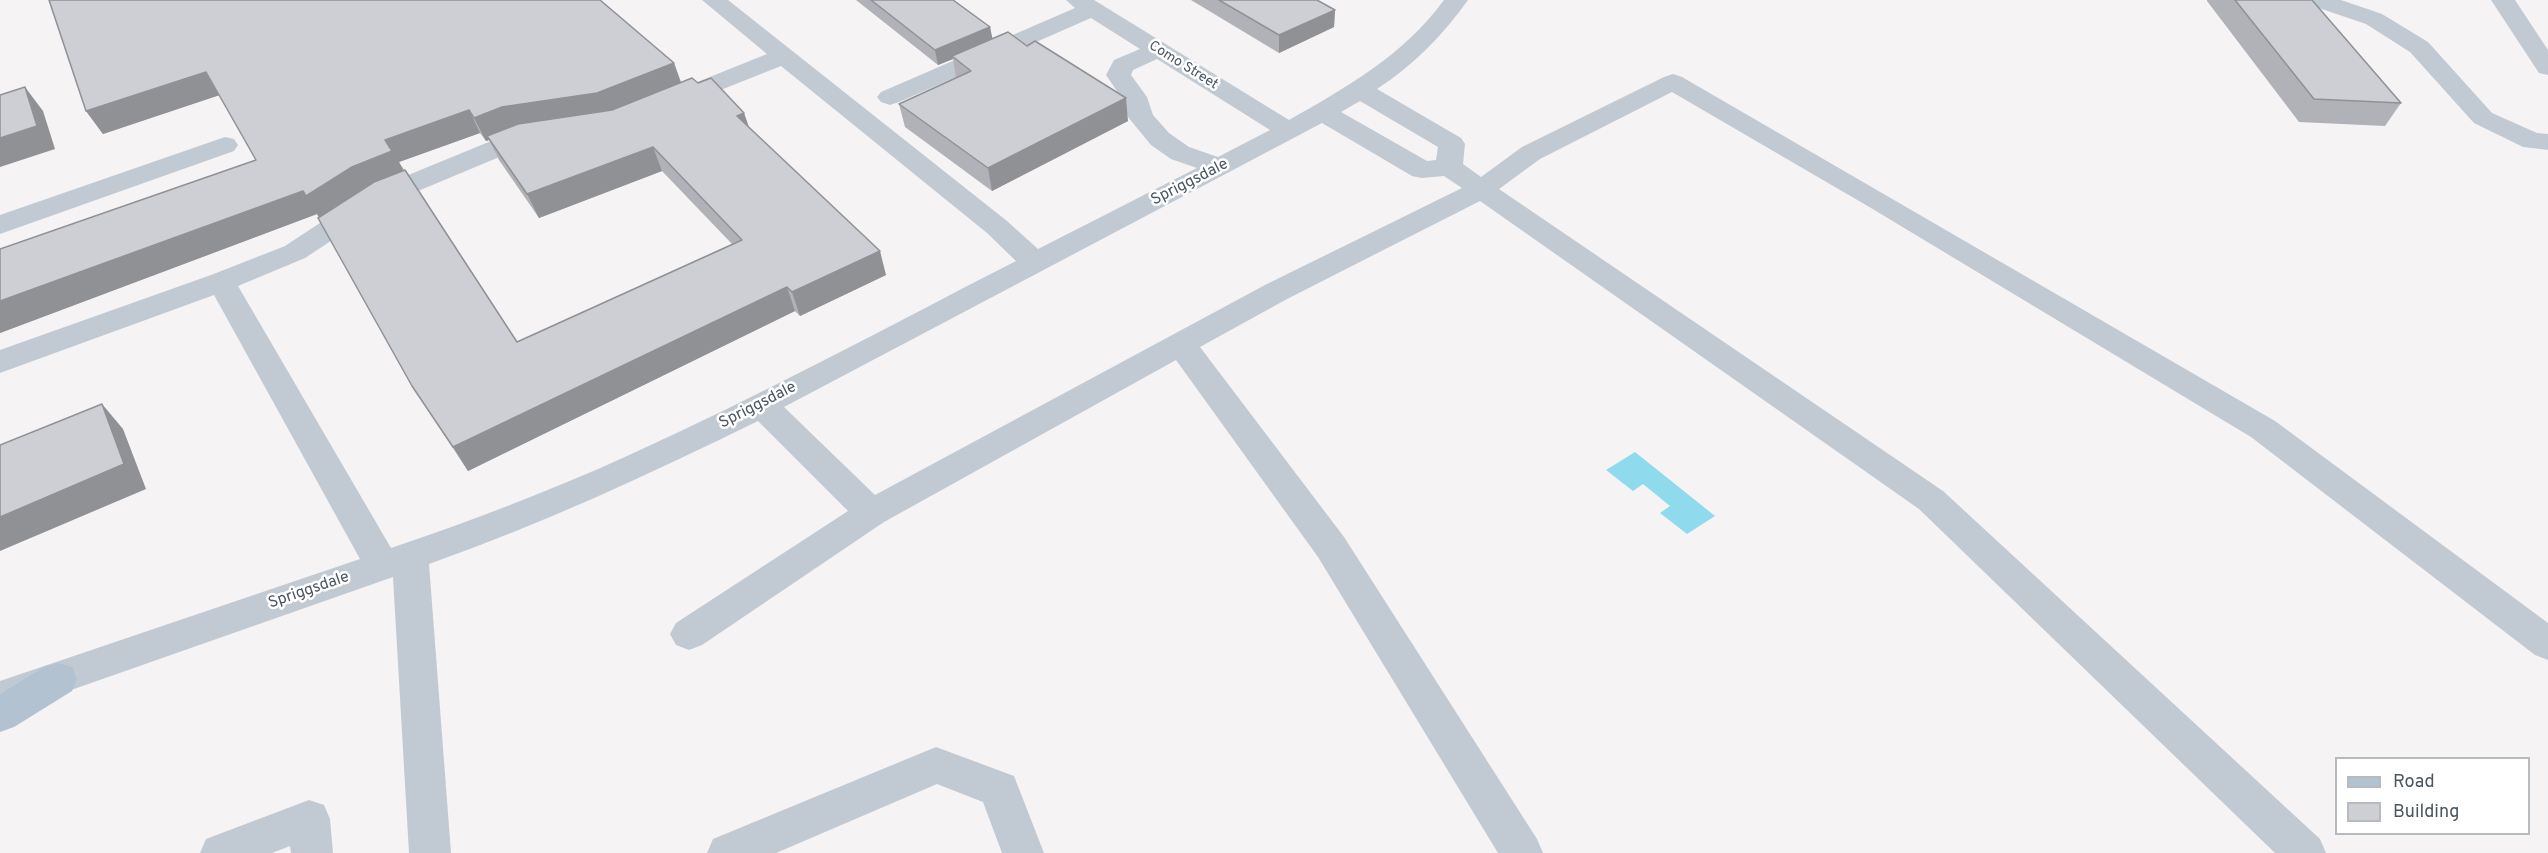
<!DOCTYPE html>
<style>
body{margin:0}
#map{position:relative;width:2548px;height:853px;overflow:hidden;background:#f5f3f3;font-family:Overpass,sans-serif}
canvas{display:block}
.legend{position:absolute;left:2335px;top:757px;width:195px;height:78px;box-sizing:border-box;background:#fff;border:2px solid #b7bbc0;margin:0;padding:8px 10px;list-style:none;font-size:18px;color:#4a5661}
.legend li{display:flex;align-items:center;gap:12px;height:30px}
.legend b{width:30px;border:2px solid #b7bbc0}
</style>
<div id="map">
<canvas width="2548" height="853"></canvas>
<ul class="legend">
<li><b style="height:8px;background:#b3c2d1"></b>Road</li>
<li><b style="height:16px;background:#cdcfd5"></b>Building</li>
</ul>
</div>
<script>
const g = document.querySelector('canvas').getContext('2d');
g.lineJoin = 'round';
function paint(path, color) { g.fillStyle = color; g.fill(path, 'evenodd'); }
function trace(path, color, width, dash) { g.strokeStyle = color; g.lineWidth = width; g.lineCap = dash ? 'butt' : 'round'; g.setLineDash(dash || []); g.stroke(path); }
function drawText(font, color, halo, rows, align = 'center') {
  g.font = font + ' Overpass,sans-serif'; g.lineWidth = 5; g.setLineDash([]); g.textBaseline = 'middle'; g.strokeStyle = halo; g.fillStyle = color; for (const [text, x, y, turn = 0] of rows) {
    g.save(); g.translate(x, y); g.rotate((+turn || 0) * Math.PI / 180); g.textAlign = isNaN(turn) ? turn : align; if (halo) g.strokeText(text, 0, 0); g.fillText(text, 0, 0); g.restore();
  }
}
paint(new Path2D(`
 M 1635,452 L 1715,516 L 1687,534 L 1660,513 L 1670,506 L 1643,484 L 1633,491 L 1606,470 Z`), '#90daee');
paint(new Path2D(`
 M 702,0 L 728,0 L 1007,221 L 1038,249 L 1197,168 L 1171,159 L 1151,145 L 1128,117 L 1121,97 L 1106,75 L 1114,60 L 1140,49 L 1091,18 L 899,102 L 890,105 L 881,102 L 877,97 L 881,92 L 1075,8 L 1066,0 L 1094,0 L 1289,120 C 1347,87 1404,55 1444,0 L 1468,0 C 1442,36 1414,65 1377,89 L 1461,138 L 1465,144 L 1463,164 L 1481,177 L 1522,147 L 1664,77 L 1673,74 L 1682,77 L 2275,421 L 2548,623 L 2548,660 L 2535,655 L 2251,437 L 1871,208 L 1672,92 L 1540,159 L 1499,189 L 1943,491 L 2320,839 L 2326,853 L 2275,853 L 1919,509 L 1480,201 L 1287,299 L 1200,347 L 1344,537 L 1537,839 L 1543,853 L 1498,853 L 1318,557 L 1176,360 L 884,522 L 702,645 L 689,650 L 676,645 L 670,634 L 676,623 L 848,511 L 758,421 C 650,474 542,524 429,564 L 451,853 L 409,853 L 393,577 L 0,715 L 0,681 L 360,559 L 214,295 L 0,373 L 0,350 L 211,275 L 285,246 L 367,192 L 513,132 L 535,128 L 544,130 L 548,136 L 544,142 L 528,145 L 387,204 L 305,258 L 238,286 L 391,548 C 471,521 550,491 627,456 C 760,396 887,327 1016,261 L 987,233 L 781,66 L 683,105 L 674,108 L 665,105 L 661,100 L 665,95 L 767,54 ZM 1157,59 L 1270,130 L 1218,157 L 1189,147 L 1169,133 L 1153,115 L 1147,97 L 1131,75 L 1133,70 ZM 1360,101 L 1438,147 L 1436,160 L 1427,161 L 1341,112 ZM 1322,123 L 1412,176 L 1422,178 L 1444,176 L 1462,188 L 1265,285 L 875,495 L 784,407 Z
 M 2306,0 L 2341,0 L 2382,14 L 2428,42 L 2492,113 L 2537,133 L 2548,134 L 2548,150 L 2523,147 L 2474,123 L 2410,52 L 2366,24 L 2310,5 Z
 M 2491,0 L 2515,0 L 2548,50 L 2548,75 L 2539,73 Z
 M 225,137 L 234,139 L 238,145 L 234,151 L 0,234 L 0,215 Z
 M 936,747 L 1014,776 L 1044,853 L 1002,853 L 983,802 L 937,784 L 776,853 L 707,853 L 713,839 Z
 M 309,800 L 324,805 L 330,819 L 333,853 L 291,853 L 290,846 L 272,853 L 200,853 L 206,839 Z`), '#c1cad2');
paint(new Path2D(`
 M 58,663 L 72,667 L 77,679 L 72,691 L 14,727 L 0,732 L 0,694 L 44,667 Z`), '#b3c2d1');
paint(new Path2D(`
 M 49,0 L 674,63 L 681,82 L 698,83 L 744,113 L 749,127 L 886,275 L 800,316 L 795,311 L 468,471 L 412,386 L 317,214 L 0,333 L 0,249 L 256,160 L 219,95 L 103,134 L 86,111 ZM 480,133 L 486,141 L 489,140 L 499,160 L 539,218 L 662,171 L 732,244 L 517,342 L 399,162 Z
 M 856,0 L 953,0 L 990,27 L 992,39 L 1128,121 L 992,191 L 905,127 L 899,104 L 956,78 L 953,59 L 938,65 Z
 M 1191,0 L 1317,0 L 1335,10 L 1334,27 L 1279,53 Z
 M 2207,0 L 2312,0 L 2401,103 L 2385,126 L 2299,122 L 2207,1 Z`), '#b0b2b7');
paint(new Path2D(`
 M 1335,10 L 1334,27 L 1279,53 L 1279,35 Z
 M 990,27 L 993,41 L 952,56 L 953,59 L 938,65 L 935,50 Z
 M 674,63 L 682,86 L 606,116 L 487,136 L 489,140 L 486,141 L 474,118 L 502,107 Z
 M 206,72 L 220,95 L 103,134 L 86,111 Z
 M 25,87 L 43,111 L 55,149 L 0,167 L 0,138 Z
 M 1126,98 L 1128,121 L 992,191 L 988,168 Z
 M 469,110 L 480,133 L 399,162 L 405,174 L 321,220 L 317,214 L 0,333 L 0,301 L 385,140 Z
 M 744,113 L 752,137 L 737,116 Z
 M 653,147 L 662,171 L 539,218 L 527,194 Z
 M 880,251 L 886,275 L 800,316 L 792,292 Z
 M 787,287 L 795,311 L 468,471 L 453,447 Z
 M 102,404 L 123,429 L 146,489 L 0,551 L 0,517 Z`), '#909195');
const building = new Path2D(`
 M 49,0 L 600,0 L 674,63 L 597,93 L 502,107 L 474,118 L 469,110 L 385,140 L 392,151 L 352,167 L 306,196 L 303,191 L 0,301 L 0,249 L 256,160 L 206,72 L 86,111 Z
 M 871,0 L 953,0 L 990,27 L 935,50 Z
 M 1219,0 L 1317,0 L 1335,10 L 1279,35 Z
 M 2235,0 L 2312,0 L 2401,103 L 2314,99 Z
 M 1008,32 L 1027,46 L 1035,41 L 1126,98 L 988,168 L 899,104 L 971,71 L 952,56 Z
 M 692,78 L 698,83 L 711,78 L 744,113 L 737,116 L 880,251 L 792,292 L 787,287 L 453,447 L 412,386 L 318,218 L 374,182 L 405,170 L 517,342 L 742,240 L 653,147 L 527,194 L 487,136 L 518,124 L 612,110 Z
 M 25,87 L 37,126 L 0,138 L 0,95 Z
 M 102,404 L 124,464 L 0,517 L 0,445 Z`);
paint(building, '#cdcfd5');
trace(building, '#909195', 1.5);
drawText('14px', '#4a5661', '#fff', [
 ["Como Street",1183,66,32]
]);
drawText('16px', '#4a5661', '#fff', [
 ["Spriggsdale",1190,183,-27],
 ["Spriggsdale",758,406,-27],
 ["Spriggsdale",309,591,-19]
]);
</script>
